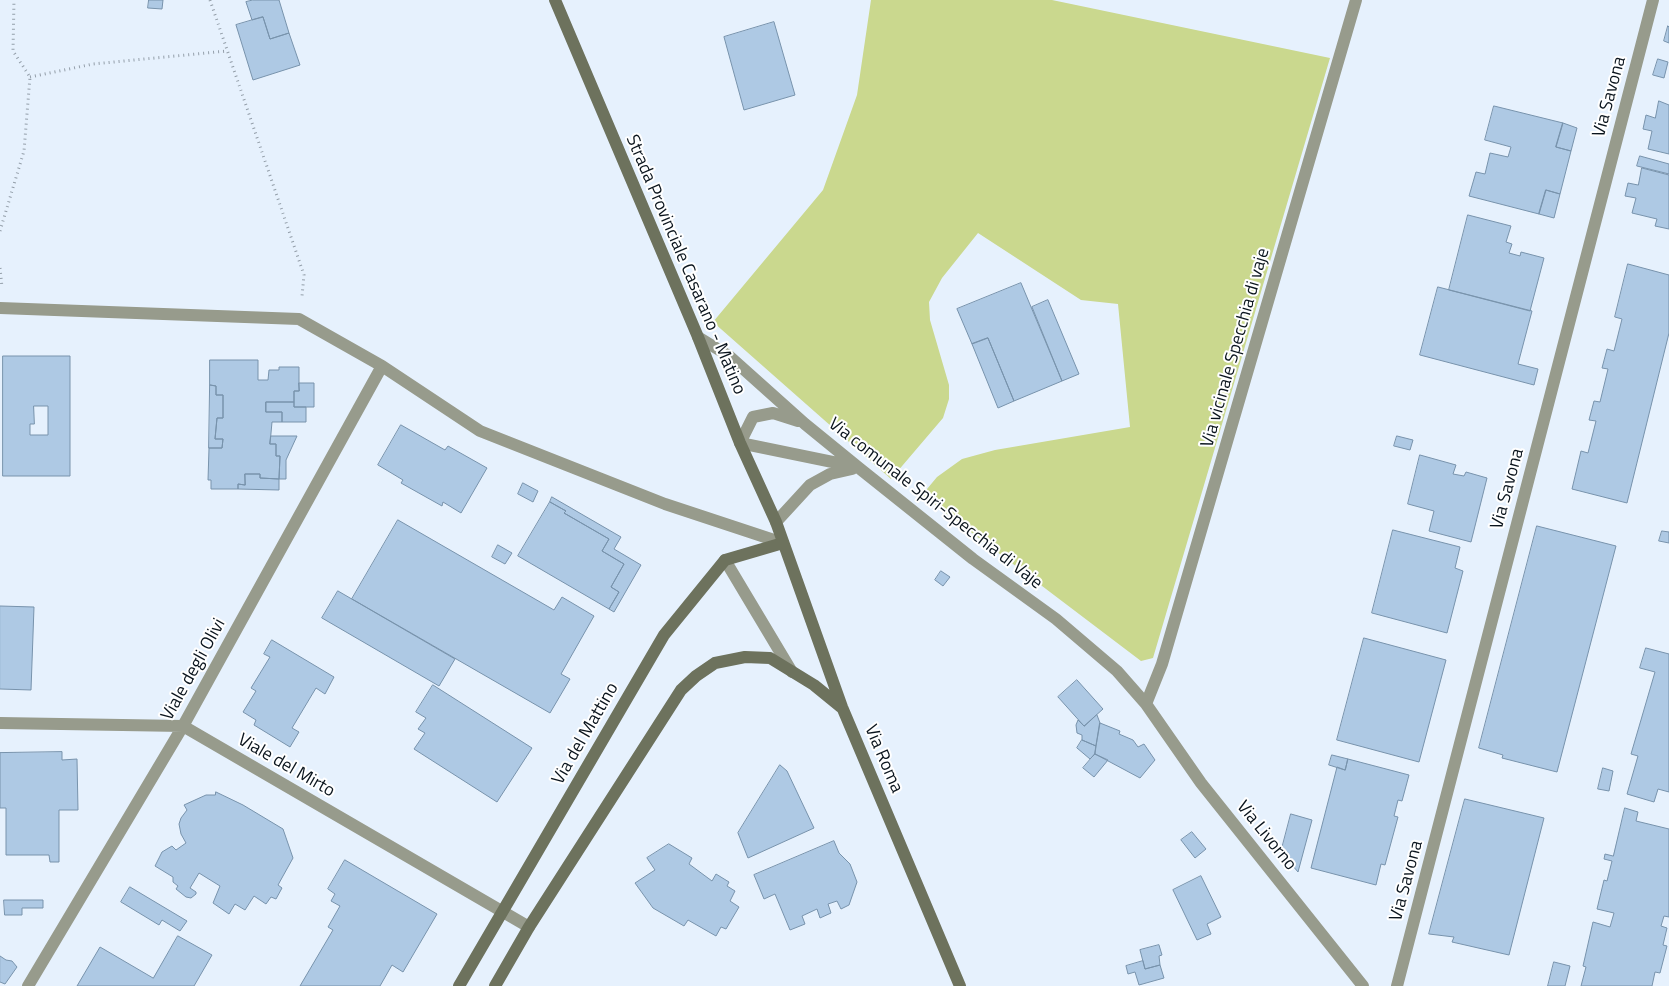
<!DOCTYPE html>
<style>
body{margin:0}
canvas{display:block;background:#e6f1fd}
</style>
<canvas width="1669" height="986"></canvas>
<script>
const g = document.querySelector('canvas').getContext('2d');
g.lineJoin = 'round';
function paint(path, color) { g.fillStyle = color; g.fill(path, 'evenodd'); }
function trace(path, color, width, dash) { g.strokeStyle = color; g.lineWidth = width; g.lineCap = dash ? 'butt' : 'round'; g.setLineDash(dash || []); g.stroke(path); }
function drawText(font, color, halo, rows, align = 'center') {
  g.font = font + ' "Titillium Web",sans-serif'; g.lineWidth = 4; g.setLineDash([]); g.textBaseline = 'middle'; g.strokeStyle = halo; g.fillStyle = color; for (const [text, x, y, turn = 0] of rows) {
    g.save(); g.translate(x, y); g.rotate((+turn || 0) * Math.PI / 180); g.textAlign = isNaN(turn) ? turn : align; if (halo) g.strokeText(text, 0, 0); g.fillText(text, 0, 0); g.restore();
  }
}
paint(new Path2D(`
 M 871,0 L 1052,0 L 1330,58 L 1153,658 L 1141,661 L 922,495 L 937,477 L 962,459 L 995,450 L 1130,427 L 1118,304 L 1081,300 L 978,233 L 942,278 L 929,302 L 930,320 L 949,385 L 949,399 L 943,418 L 891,479 L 713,322 L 823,190 L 857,95 Z`), '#cad88e');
const building = new Path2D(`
 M 149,0 L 163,0 L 162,9 L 148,8 Z
 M 253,0 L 279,0 L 289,33 L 270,39 L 263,17 L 252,20 L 246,2 Z
 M 263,17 L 270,39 L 289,33 L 300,65 L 253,80 L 236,25 Z
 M 774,22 L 795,95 L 744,110 L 724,37 Z
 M 1668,26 L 1669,27 L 1669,43 L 1664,41 Z
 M 1658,59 L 1668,62 L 1664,78 L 1653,75 Z
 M 1659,101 L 1669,105 L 1669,154 L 1648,149 L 1652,131 L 1643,129 L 1646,115 L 1655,118 Z
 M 1494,106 L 1563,123 L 1556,147 L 1571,151 L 1560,194 L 1546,190 L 1539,214 L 1469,196 L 1476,172 L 1485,174 L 1490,153 L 1508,157 L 1511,147 L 1485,140 Z
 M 1563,123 L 1577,128 L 1571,151 L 1556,147 Z
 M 1640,156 L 1669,164 L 1669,174 L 1637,166 Z
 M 1642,168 L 1669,175 L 1669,229 L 1655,226 L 1657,219 L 1632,213 L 1636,198 L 1625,196 L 1628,183 L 1638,185 Z
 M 1546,190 L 1560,194 L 1554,218 L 1539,214 Z
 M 1468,215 L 1511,226 L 1506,242 L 1512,244 L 1509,253 L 1520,256 L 1521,252 L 1544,258 L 1530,311 L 1449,290 Z
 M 1628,264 L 1669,275 L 1669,333 L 1627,503 L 1572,489 L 1581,451 L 1588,453 L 1596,421 L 1589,420 L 1594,401 L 1600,402 L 1608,369 L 1602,368 L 1607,349 L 1614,351 L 1622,319 L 1615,317 Z
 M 1021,283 L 1062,381 L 1014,401 L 988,338 L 972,344 L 957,309 Z
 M 1438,287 L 1532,311 L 1518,364 L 1538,369 L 1534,385 L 1420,355 Z
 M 1048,300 L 1079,374 L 1062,381 L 1032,307 Z
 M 988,338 L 1014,401 L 998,408 L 972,344 Z
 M 3,356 L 70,356 L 70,476 L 3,476 ZM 34,406 L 48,406 L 48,435 L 30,435 L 30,424 L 34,424 Z
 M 210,360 L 258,360 L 258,380 L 268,380 L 269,370 L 279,370 L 279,367 L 299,367 L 299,391 L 294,391 L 294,402 L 266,402 L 266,412 L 282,412 L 282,422 L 272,422 L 270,444 L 276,444 L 276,456 L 280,456 L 279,479 L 260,478 L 260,474 L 245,474 L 245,485 L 238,484 L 238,489 L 211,489 L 211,480 L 208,480 L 209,448 L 222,448 L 223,439 L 215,439 L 217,418 L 223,418 L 223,395 L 216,395 L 216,386 L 210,385 Z
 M 299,383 L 314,383 L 314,407 L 294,407 L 294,391 L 299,391 Z
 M 210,385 L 216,386 L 216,395 L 223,395 L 223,418 L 217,418 L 215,439 L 223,439 L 222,448 L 209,448 Z
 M 266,402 L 294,402 L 294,407 L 306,407 L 306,422 L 282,422 L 282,412 L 266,412 Z
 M 401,425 L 445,450 L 448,446 L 487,468 L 461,513 L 443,502 L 442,506 L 401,483 L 403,480 L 378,465 Z
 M 271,436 L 297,436 L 286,460 L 286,479 L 279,479 L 280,456 L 276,456 L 276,444 L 270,444 Z
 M 1397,436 L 1413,440 L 1410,450 L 1394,446 Z
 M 1420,455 L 1456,465 L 1453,474 L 1464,476 L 1466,472 L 1487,478 L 1471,542 L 1429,531 L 1434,511 L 1408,504 Z
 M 245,474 L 260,474 L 260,478 L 279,479 L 279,490 L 238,489 L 238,484 L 245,485 Z
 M 523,483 L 538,491 L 533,502 L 518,494 Z
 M 552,497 L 621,537 L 614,549 L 641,565 L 614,612 L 609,609 L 619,592 L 611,587 L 624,564 L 602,551 L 609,539 L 564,513 L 566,511 L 550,502 Z
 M 550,502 L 566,511 L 564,513 L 609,539 L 602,551 L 624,564 L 611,587 L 619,592 L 609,609 L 518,556 Z
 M 398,520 L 554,610 L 562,597 L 594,616 L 561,674 L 570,679 L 550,713 L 352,599 Z
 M 1537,526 L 1616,546 L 1557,772 L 1502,758 L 1503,755 L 1479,748 Z
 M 1393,530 L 1460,547 L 1455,568 L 1463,571 L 1447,633 L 1372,613 Z
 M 1662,531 L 1669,532 L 1669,543 L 1659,541 Z
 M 498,545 L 512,553 L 505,564 L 492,557 Z
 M 941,571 L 950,577 L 943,586 L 935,580 Z
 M 338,591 L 455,659 L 439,686 L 322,618 Z
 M 0,606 L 34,607 L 31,690 L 0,689 Z
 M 1364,638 L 1446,660 L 1419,762 L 1337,740 Z
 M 272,640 L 334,677 L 325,694 L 316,688 L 292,728 L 299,732 L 290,747 L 254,725 L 256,720 L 243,712 L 256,691 L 251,688 L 270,657 L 264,654 Z
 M 1646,648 L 1669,654 L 1669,792 L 1658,789 L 1654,802 L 1627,794 L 1638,756 L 1631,754 L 1655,672 L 1640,668 Z
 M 1077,680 L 1103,709 L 1084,726 L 1058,697 Z
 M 433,685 L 532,748 L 497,802 L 414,749 L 425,733 L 418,729 L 426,718 L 416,712 Z
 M 1097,715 L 1100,723 L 1096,746 L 1082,740 L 1082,735 L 1077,733 L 1076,725 L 1078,720 L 1084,726 Z
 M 1100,723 L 1120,731 L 1119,734 L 1133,740 L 1138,747 L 1144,744 L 1155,760 L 1140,778 L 1095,754 Z
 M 1082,740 L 1096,746 L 1095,754 L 1090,759 L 1077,748 Z
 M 62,752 L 62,760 L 77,759 L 78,810 L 59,810 L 59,862 L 50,862 L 49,855 L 6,855 L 6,808 L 0,808 L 0,753 Z
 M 1095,754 L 1108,760 L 1094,777 L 1083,768 Z
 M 1332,755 L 1348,759 L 1345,770 L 1329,765 Z
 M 1348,759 L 1409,775 L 1402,801 L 1398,800 L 1394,816 L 1398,817 L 1385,865 L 1381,864 L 1376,885 L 1311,868 L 1337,767 L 1345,770 Z
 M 780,765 L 787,771 L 814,828 L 748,858 L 738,833 Z
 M 1603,768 L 1613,771 L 1609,791 L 1598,789 Z
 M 216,792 L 243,805 L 283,829 L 293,858 L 278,885 L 282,888 L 276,899 L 271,897 L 266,904 L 254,896 L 245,910 L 235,904 L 229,914 L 213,903 L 220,886 L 199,873 L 190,888 L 196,892 L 196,894 L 191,898 L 186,897 L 176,889 L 178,886 L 173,882 L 173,877 L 155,866 L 162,852 L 172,846 L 176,850 L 186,843 L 181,834 L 179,824 L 181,818 L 187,810 L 184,805 L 206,795 L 215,795 Z
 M 1465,799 L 1544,818 L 1509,955 L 1452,942 L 1454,937 L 1429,934 Z
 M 1625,808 L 1638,812 L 1636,821 L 1669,829 L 1669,917 L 1664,916 L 1661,926 L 1667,928 L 1663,945 L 1667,946 L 1660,973 L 1655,972 L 1652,986 L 1581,986 L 1586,967 L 1583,966 L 1593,922 L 1610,927 L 1614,913 L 1597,909 L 1604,880 L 1607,881 L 1612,861 L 1604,859 L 1605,854 L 1613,856 Z
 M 1291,814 L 1312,820 L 1298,872 L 1281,852 Z
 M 1192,832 L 1206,849 L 1195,858 L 1181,840 Z
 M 834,841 L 839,853 L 850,864 L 857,882 L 849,905 L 841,909 L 837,901 L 828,904 L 831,913 L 820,918 L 817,909 L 802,916 L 805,924 L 790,930 L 775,894 L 764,899 L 754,875 Z
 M 669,844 L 692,858 L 689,864 L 712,881 L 716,874 L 729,882 L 727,886 L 735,891 L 730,901 L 739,907 L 726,929 L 721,927 L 716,936 L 688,920 L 684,926 L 653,908 L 635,883 L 655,870 L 647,858 Z
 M 345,860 L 437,914 L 403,972 L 392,965 L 380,986 L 300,986 L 333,930 L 328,927 L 340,906 L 331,901 L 335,894 L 328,889 Z
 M 1201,876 L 1221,917 L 1207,924 L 1211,934 L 1197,940 L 1173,890 Z
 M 130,887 L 187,921 L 180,931 L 162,920 L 159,925 L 121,902 Z
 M 4,900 L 43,900 L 43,908 L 22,908 L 22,915 L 5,915 Z
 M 178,936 L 212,955 L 194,986 L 77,986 L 100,947 L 153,978 Z
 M 1159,945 L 1162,955 L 1159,956 L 1160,965 L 1145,969 L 1140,950 Z
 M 0,956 L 6,960 L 12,961 L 17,967 L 5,984 L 0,982 Z
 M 1143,961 L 1145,969 L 1160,965 L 1164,978 L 1139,985 L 1135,972 L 1128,974 L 1126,966 Z
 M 1554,962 L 1570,966 L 1565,986 L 1548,986 Z`);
paint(building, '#aec9e4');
trace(building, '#7893ac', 1);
trace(new Path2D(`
 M 210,0 L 304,275 L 302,296
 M 30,77 L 93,64 L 227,51
 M 0,231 L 24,151 L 30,77 L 13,51 L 14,0
 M 0,268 L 2,287`), '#939ea9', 3, [1, 4]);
trace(new Path2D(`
 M 0,308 L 299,319 L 382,366 L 480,431 L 665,504 L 783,543
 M 698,337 L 729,356 L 805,424 L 859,468 L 973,559 L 1056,619 L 1117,671 L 1146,704 L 1201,783 L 1363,986
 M 798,421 L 773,413 L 753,417 L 740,443 L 857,467
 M 776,522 L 810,485 L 830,474 L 852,469
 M 725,560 L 792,672
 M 1146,704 L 1162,664 L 1356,0
 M 0,723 L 183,726 L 529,927
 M 28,986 L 183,726 L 382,366
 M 1397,986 L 1653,0`), '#979b8c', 12);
trace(new Path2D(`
 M 555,0 L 698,337 L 740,443 L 776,522 L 842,707 L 960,986
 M 459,986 L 664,635 L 725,560 L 783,543
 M 495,986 L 529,927 L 681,690 L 696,676 L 715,663 L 745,657 L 770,658 L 814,685 L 841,707`), '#6d725d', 12);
drawText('18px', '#0a141d', '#fff', [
 ["Via Savona",1610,97,-75],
 ["Strada Provinciale Casarano - Matino",685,265,67],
 ["Via vicinale Specchia di vaje",1236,348,-74],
 ["Via Savona",1508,489,-75],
 ["Via comunale Spiri-Specchia di Vaje",935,504,38],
 ["Viale degli Olivi",194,670,-61],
 ["Via del Mattino",586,734,-60],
 ["Via Roma",883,759,67],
 ["Viale del Mirto",286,766,30],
 ["Via Livorno",1266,836,51],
 ["Via Savona",1407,881,-75]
]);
</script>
